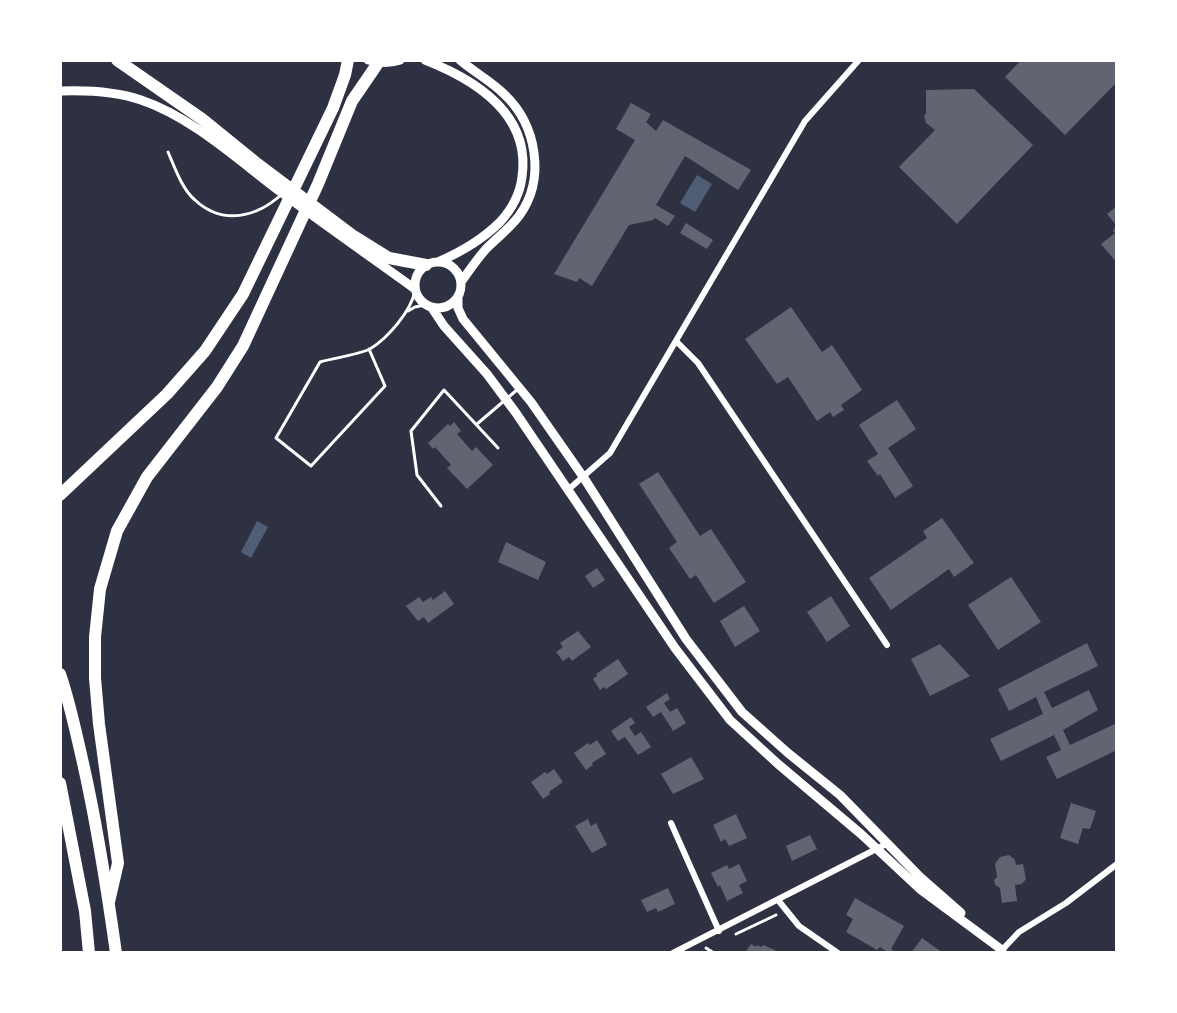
<!DOCTYPE html>
<style>
body{margin:0}
#map{position:relative;width:1177px;height:1013px;overflow:hidden;background:#2d3142;font-family:Roboto,sans-serif}
canvas{display:block}
.frame{position:absolute;inset:0;border:62px solid #fff;pointer-events:none}
</style>
<div id="map">
<canvas width="1177" height="1013"></canvas>
<div class="frame"></div>
</div>
<script>
const g = document.querySelector('canvas').getContext('2d');
g.lineJoin = 'round';
function paint(path, color) { g.fillStyle = color; g.fill(path, 'evenodd'); }
function trace(path, color, width, dash) { g.strokeStyle = color; g.lineWidth = width; g.lineCap = dash ? 'butt' : 'round'; g.setLineDash(dash || []); g.stroke(path); }
paint(new Path2D(`
 M 697,175 L 712,184 L 695,212 L 680,203 Z
 M 257,521 L 268,527 L 251,558 L 241,552 Z`), '#4f5d75');
paint(new Path2D(`
 M 1021,60 L 1117,60 L 1117,82 L 1065,135 L 1005,77 Z
 M 974,89 L 1033,145 L 957,224 L 899,167 L 935,130 L 926,123 L 924,116 L 926,114 L 926,90 Z
 M 631,103 L 651,114 L 646,122 L 656,131 L 663,120 L 751,170 L 738,190 L 685,156 L 656,205 L 675,216 L 668,226 L 655,218 L 653,220 L 629,225 L 592,286 L 579,278 L 577,282 L 554,274 L 635,140 L 616,129 Z
 M 1117,206 L 1116,243 L 1117,263 L 1101,244 L 1115,233 L 1113,231 L 1116,225 L 1107,214 Z
 M 686,223 L 713,240 L 707,249 L 680,233 Z
 M 791,307 L 822,352 L 832,345 L 862,390 L 841,405 L 844,410 L 833,417 L 830,412 L 817,421 L 788,377 L 777,384 L 745,339 Z
 M 897,400 L 916,429 L 888,448 L 913,486 L 895,498 L 880,474 L 878,476 L 867,461 L 878,454 L 859,425 Z
 M 454,422 L 461,431 L 457,434 L 472,451 L 476,447 L 493,465 L 467,489 L 447,468 L 451,465 L 435,447 L 433,449 L 428,443 L 448,424 L 450,426 Z
 M 658,472 L 700,536 L 711,529 L 746,582 L 714,603 L 696,575 L 690,579 L 669,548 L 677,542 L 639,484 Z
 M 942,518 L 974,563 L 954,577 L 949,569 L 891,610 L 869,578 L 927,538 L 923,531 Z
 M 506,542 L 546,562 L 538,580 L 498,562 Z
 M 597,568 L 605,580 L 593,588 L 585,576 Z
 M 1011,577 L 1041,622 L 998,650 L 968,605 Z
 M 445,591 L 454,604 L 428,623 L 424,617 L 418,621 L 406,606 L 419,597 L 423,602 L 431,597 L 433,600 Z
 M 831,596 L 850,626 L 827,642 L 807,612 Z
 M 744,606 L 760,631 L 735,647 L 720,621 Z
 M 578,631 L 591,647 L 572,661 L 569,657 L 563,661 L 556,652 L 563,647 L 560,643 Z
 M 1087,643 L 1098,666 L 1044,692 L 1052,708 L 1089,690 L 1098,710 L 1063,730 L 1070,745 L 1117,723 L 1117,750 L 1057,779 L 1046,757 L 1061,750 L 1054,735 L 1001,761 L 990,739 L 1043,714 L 1036,697 L 1009,711 L 998,689 Z
 M 940,644 L 970,676 L 930,696 L 911,659 Z
 M 618,659 L 628,674 L 606,689 L 604,687 L 600,690 L 593,679 L 597,676 L 596,674 Z
 M 667,693 L 670,699 L 664,703 L 670,712 L 677,708 L 686,723 L 673,731 L 661,712 L 653,717 L 646,707 Z
 M 631,717 L 635,723 L 629,727 L 635,736 L 641,732 L 651,747 L 638,755 L 625,737 L 618,741 L 611,731 Z
 M 597,740 L 606,754 L 592,763 L 593,765 L 586,770 L 574,753 L 588,743 L 590,745 Z
 M 691,757 L 704,779 L 673,794 L 661,774 Z
 M 554,769 L 563,782 L 549,792 L 550,794 L 543,799 L 531,782 L 545,772 L 547,774 Z
 M 1071,803 L 1096,811 L 1090,829 L 1083,828 L 1078,844 L 1060,838 Z
 M 736,814 L 747,838 L 729,846 L 725,839 L 721,842 L 713,825 Z
 M 588,819 L 591,826 L 596,823 L 607,845 L 592,853 L 575,826 Z
 M 810,835 L 817,849 L 792,861 L 786,846 Z
 M 1009,855 L 1015,860 L 1016,865 L 1023,864 L 1026,879 L 1022,884 L 1015,885 L 1017,901 L 1002,903 L 1000,888 L 995,885 L 994,880 L 997,877 L 995,864 L 1000,857 Z
 M 739,864 L 747,881 L 739,885 L 743,893 L 727,901 L 720,885 L 718,887 L 711,873 L 727,865 L 729,869 Z
 M 668,888 L 675,904 L 658,912 L 656,908 L 647,912 L 641,900 Z
 M 855,898 L 904,926 L 891,949 L 897,953 L 889,953 L 880,947 L 877,950 L 846,932 L 853,919 L 846,915 Z
 M 922,938 L 943,953 L 911,953 Z
 M 751,944 L 756,947 L 757,945 L 761,947 L 763,945 L 782,953 L 748,953 L 746,951 Z`), '#626471');
trace(new Path2D(`
 M 736,934 L 776,915
 M 706,948 L 714,953`), '#fff', 3);
trace(new Path2D(`
 M 168,152 C 175,168 182,189 195,200 C 223,226 257,217 282,194
 M 408,311 L 415,307 L 425,305
 M 369,349 L 385,386 L 311,466 L 276,438 L 320,362 C 334,358 357,355 370,349 C 388,338 411,311 415,291
 M 477,424 L 518,389
 M 441,506 L 417,475 L 411,431 L 444,390 L 498,448`), '#fff', 3);
trace(new Path2D(`
 M 676,341 L 698,363 L 887,645
 M 569,489 L 610,453 L 805,121 L 859,60
 M 671,823 L 719,931
 M 778,900 L 799,926 L 838,953
 M 1002,950 L 1019,932 L 1066,903 L 1117,864
 M 673,953 L 888,843`), '#fff', 6);
trace(new Path2D(`
 M 368,60 C 379,63 389,64 400,60
 M 425,60 C 476,80 531,115 522,177 C 520,194 511,210 500,222 C 482,240 461,252 438,262
 M 460,60 C 474,72 491,81 504,94 C 537,125 546,179 519,216 C 509,229 497,238 486,249 C 477,259 469,271 461,282
 M 60,91 C 88,90 115,91 141,100 C 192,117 239,161 282,193 C 326,226 371,257 415,289
 M415 285a23 23 0 1 1 46 0a23 23 0 1 1-46 0Z
 M 458,299 L 458,308 L 463,319 L 531,402 L 584,478 L 686,639 L 742,712 L 788,753 L 840,795 L 920,877 L 961,913
 M 432,308 L 444,326 L 487,374 L 516,413 L 675,648 L 730,720 L 778,764 L 861,834 L 921,890 L 1002,950`), '#fff', 9);
trace(new Path2D(`
 M 117,60 L 202,119 L 255,162 L 352,235 L 389,258 L 426,265
 M 60,495 L 167,394 L 205,351 L 243,294 L 333,108 L 345,75 L 348,60
 M 60,674 C 70,703 76,733 83,763 C 97,825 107,889 116,953
 M 60,783 L 85,911 L 89,953
 M 109,902 L 118,863 L 99,724 L 95,678 L 95,637 L 100,589 L 117,531 L 147,477 L 217,387 L 243,346 L 318,184 L 352,101 L 378,63`), '#fff', 12);
</script>
